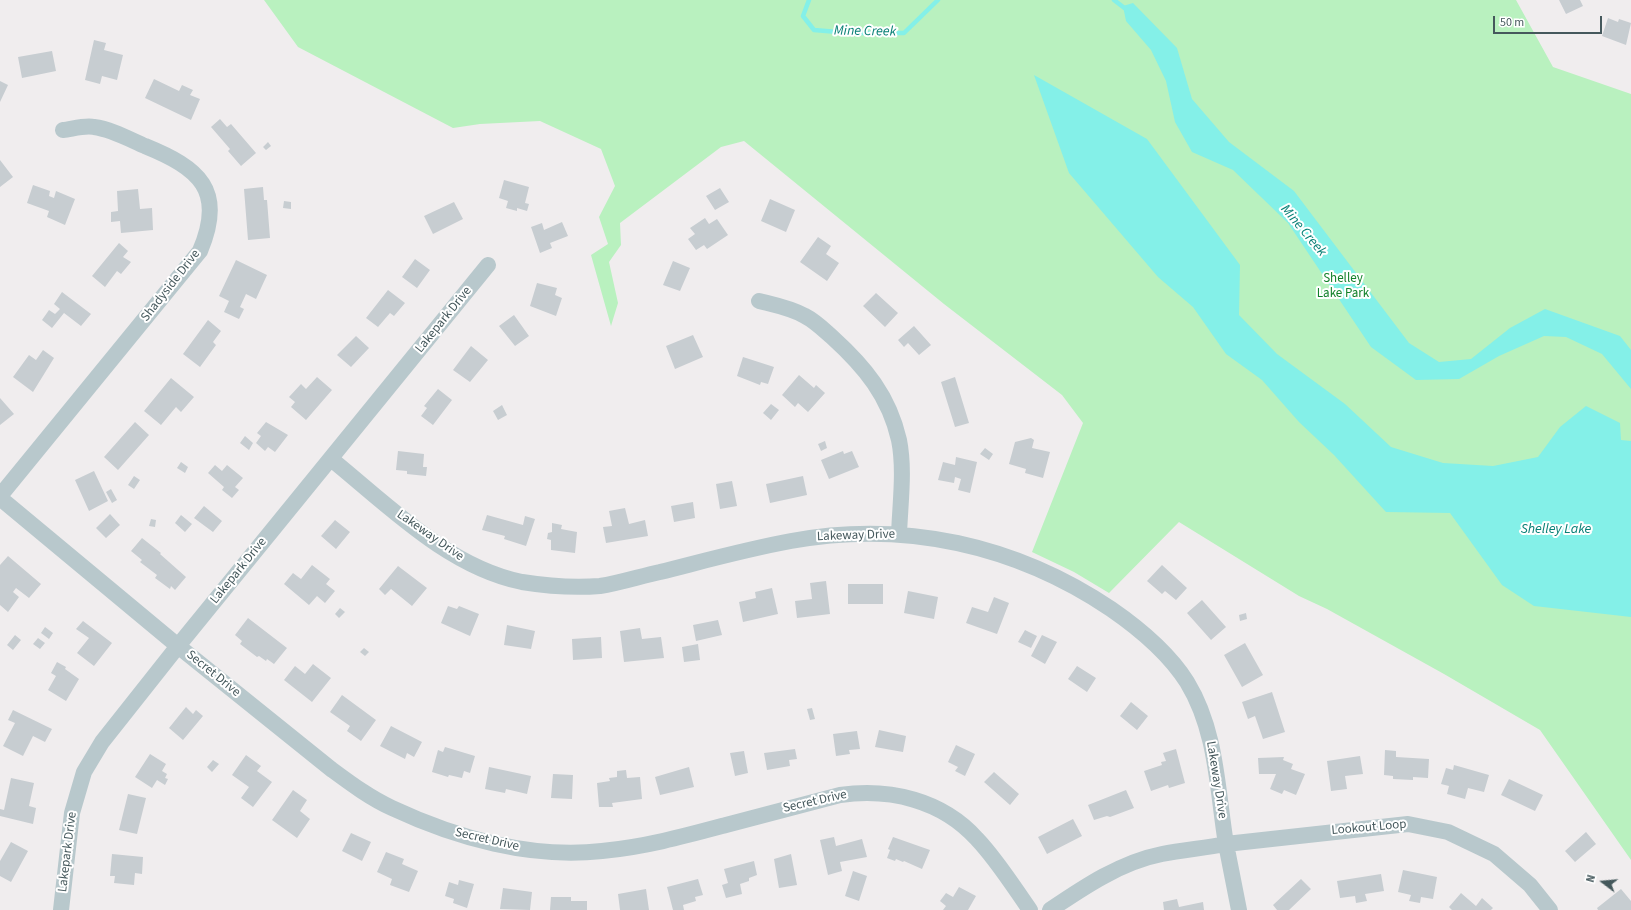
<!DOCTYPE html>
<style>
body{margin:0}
#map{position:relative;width:1631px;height:910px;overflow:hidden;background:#f0edee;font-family:"Source Sans 3",sans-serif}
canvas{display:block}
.north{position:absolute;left:1583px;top:862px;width:40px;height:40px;-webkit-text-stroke:3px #fff;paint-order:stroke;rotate:286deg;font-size:11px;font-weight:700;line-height:16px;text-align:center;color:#45585c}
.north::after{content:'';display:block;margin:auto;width:14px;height:18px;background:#45585c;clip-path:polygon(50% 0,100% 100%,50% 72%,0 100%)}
.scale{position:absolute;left:1493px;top:16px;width:109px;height:18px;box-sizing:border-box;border:2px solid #45585c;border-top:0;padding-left:5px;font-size:12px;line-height:14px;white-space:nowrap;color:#45585c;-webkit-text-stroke:3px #fff;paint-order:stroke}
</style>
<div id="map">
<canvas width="1631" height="910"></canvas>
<div class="north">N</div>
<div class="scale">50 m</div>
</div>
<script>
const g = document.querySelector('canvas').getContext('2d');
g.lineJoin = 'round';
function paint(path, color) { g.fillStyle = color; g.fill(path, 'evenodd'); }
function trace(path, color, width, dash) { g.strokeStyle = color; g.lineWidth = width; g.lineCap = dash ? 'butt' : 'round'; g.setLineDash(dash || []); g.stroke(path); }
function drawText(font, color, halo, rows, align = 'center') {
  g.font = font + ' "Source Sans 3",sans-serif'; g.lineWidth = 4; g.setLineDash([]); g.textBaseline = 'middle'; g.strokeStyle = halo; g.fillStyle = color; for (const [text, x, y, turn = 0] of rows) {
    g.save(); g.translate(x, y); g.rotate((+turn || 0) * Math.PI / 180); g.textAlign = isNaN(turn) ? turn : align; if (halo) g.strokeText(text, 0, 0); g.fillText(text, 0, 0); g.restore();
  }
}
paint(new Path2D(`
 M 264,0 L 1516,0 L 1553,67 L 1631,94 L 1631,860 L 1540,730 L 1444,674 L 1327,609 L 1299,596 L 1179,522 L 1109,593 L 1074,572 L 1032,552 L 1083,423 L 1062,395 L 944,304 L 744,141 L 721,147 L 620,223 L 621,245 L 609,262 L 618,303 L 611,326 L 591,255 L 608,244 L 599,217 L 615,186 L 601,149 L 540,121 L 480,124 L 453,128 L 298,47 Z`), '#b9f1bf');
paint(new Path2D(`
 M 1133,3 L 1177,48 L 1192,99 L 1229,142 L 1294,191 L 1409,343 L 1439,362 L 1471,359 L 1510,328 L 1545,309 L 1620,336 L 1631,350 L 1631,389 L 1602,354 L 1566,337 L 1544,336 L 1499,356 L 1459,379 L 1416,380 L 1371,347 L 1288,223 L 1233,170 L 1192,152 L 1175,122 L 1166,81 L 1151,50 L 1126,21 L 1123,6 Z
 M 1034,75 L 1147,139 L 1240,265 L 1239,315 L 1277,354 L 1345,404 L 1391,447 L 1443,463 L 1493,466 L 1538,457 L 1560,427 L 1586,406 L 1620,423 L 1621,440 L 1631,441 L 1631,617 L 1534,606 L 1502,585 L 1450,513 L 1386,512 L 1334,455 L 1299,422 L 1262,380 L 1226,354 L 1193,307 L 1158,277 L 1069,173 Z`), '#84f0e8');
trace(new Path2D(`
 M 809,0 L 803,16 L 814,30 L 850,33 L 904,33 L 938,0
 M 1114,0 L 1127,10`), '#84f0e8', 4.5);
paint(new Path2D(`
 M 1559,0 L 1580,0 L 1583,6 L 1566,14 Z
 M 1608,18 L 1618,22 L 1619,19 L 1631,23 L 1626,45 L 1602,36 Z
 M 94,40 L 106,43 L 104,50 L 123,55 L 117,80 L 102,76 L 100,84 L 85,80 Z
 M 52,51 L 56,71 L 22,78 L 18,57 Z
 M 154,79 L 179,91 L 182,85 L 193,90 L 190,95 L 200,99 L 191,120 L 145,98 Z
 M 0,81 L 8,85 L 0,102 Z
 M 220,119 L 227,127 L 231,124 L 256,153 L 241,166 L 228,151 L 230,149 L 211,127 Z
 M 268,142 L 271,146 L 266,150 L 263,147 Z
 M 0,160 L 13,177 L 0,187 Z
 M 504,180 L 529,187 L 525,203 L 529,204 L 527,211 L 517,208 L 517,211 L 506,208 L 508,201 L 499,198 Z
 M 33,185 L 50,191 L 49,196 L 54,198 L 56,191 L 75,199 L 65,225 L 47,217 L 49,211 L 27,203 Z
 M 263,187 L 264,200 L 267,200 L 270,238 L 248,240 L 244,189 Z
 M 720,188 L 729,202 L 715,210 L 706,196 Z
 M 138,189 L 140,209 L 152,208 L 153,230 L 121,233 L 120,221 L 111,222 L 111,212 L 118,211 L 117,191 Z
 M 770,199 L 795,210 L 786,232 L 761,221 Z
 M 284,201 L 291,202 L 291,209 L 283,208 Z
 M 454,202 L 463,219 L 433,234 L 424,216 Z
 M 705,218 L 709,224 L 717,219 L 728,235 L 707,249 L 704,245 L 696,250 L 688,239 L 695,234 L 690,228 Z
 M 562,222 L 568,236 L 550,243 L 552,248 L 540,253 L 531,227 L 542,223 L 544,230 Z
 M 818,237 L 831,246 L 826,254 L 839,263 L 827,281 L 800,262 Z
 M 119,243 L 128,251 L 123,257 L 131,262 L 121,274 L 117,271 L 105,287 L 92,276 Z
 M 415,259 L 430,270 L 417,288 L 402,277 Z
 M 236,260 L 267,275 L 256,299 L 246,294 L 240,307 L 244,309 L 239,319 L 224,312 L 229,301 L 219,296 Z
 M 673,261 L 690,268 L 680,291 L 663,285 Z
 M 537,283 L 557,288 L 555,295 L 562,298 L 556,316 L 530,306 Z
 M 388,290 L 405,303 L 394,316 L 390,313 L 378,327 L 366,318 Z
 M 62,292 L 91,314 L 81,326 L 64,313 L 52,328 L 42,320 L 49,310 L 55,314 L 60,309 L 54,304 Z
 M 876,293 L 898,313 L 885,327 L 863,306 Z
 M 514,315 L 529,336 L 515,346 L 499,326 Z
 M 208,320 L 221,331 L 213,342 L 216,345 L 200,367 L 183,354 Z
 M 914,326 L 931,345 L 919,355 L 908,343 L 904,347 L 898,340 Z
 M 693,335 L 703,357 L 675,369 L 666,346 Z
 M 356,336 L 369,348 L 351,367 L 337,355 Z
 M 471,346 L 488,360 L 470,382 L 453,370 Z
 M 43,350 L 54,358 L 33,392 L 13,377 L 29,355 L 36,360 Z
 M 743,357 L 774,367 L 768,384 L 761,382 L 760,385 L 737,376 Z
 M 799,375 L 814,388 L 816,385 L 825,393 L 808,412 L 798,403 L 795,407 L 782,395 Z
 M 317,377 L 332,390 L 306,420 L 291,407 L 295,402 L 289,397 L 301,384 L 306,389 Z
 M 955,377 L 969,423 L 955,427 L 941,382 Z
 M 171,378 L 194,397 L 181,412 L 176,407 L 161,425 L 144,411 Z
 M 438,389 L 452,400 L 433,425 L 421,416 L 427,408 L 424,406 Z
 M 0,398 L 14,414 L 0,425 Z
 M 771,404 L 779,410 L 771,420 L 763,413 Z
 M 502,405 L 507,415 L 498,420 L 493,411 Z
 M 135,422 L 149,435 L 118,470 L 104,457 Z
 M 266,422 L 288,435 L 275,452 L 268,447 L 265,451 L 256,443 L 261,436 L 257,433 Z
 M 245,436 L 253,443 L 249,450 L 240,443 Z
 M 1031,438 L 1034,440 L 1032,448 L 1050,452 L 1043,478 L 1025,473 L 1026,469 L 1009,464 L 1015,442 Z
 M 825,441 L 827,448 L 821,451 L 818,444 Z
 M 985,448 L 993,454 L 989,460 L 980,454 Z
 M 398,451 L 424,454 L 423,467 L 427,467 L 426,476 L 407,474 L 407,471 L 396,470 Z
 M 843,451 L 844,454 L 852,451 L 859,467 L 829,479 L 821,460 Z
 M 956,457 L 977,462 L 970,493 L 958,490 L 961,479 L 955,477 L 954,483 L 938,480 L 943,462 L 955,465 Z
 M 181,462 L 188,467 L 185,473 L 177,468 Z
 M 215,465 L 222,471 L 227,465 L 243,478 L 235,487 L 239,490 L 232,498 L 222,490 L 224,487 L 208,473 Z
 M 94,471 L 108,501 L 89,511 L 75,480 Z
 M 134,476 L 140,480 L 134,489 L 128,485 Z
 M 803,476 L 807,495 L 770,503 L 766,484 Z
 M 732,481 L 737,506 L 720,509 L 716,484 Z
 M 111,489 L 117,500 L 112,503 L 106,492 Z
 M 693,502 L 695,518 L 674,522 L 671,506 Z
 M 204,506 L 222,521 L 213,532 L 194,518 Z
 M 625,508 L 629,524 L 645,520 L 648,536 L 606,543 L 603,527 L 612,526 L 609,511 Z
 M 110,514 L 120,525 L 106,538 L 96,528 Z
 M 181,515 L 192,524 L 185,532 L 175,523 Z
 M 487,515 L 523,525 L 525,516 L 535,519 L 526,546 L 504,539 L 505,536 L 482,530 Z
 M 151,519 L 156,520 L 155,527 L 149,526 Z
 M 335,520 L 350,532 L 336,549 L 321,536 Z
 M 552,523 L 562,525 L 561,529 L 577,532 L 575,553 L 551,550 L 551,540 L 547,539 L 548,533 L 552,532 Z
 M 142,538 L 161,553 L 160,554 L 186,577 L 175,590 L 171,586 L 170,589 L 155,578 L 157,575 L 140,562 L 142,560 L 131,551 Z
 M 8,556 L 41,584 L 29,598 L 16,588 L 13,592 L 19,597 L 8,612 L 0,605 L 0,565 Z
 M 312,565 L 330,579 L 326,584 L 335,591 L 325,603 L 317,596 L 309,605 L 284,584 L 293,573 L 301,579 Z
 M 1162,565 L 1187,588 L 1176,600 L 1165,591 L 1162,594 L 1147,581 Z
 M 398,566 L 427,588 L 412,606 L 391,589 L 385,595 L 379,589 Z
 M 826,581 L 830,614 L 797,618 L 795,601 L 812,599 L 810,583 Z
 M 848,584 L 883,584 L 883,604 L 848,604 Z
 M 772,588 L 778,614 L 743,622 L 739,602 L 756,598 L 755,592 Z
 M 908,591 L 938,597 L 934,619 L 904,613 Z
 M 994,597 L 1009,603 L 997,634 L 966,623 L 972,607 L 988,612 Z
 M 1202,600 L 1226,627 L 1211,640 L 1187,613 Z
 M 448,606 L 457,609 L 459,606 L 479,614 L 470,636 L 441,623 Z
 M 340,608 L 345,612 L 339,618 L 335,614 Z
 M 1246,613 L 1247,619 L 1240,621 L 1239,615 Z
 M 248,618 L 287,648 L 274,664 L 267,659 L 266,661 L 259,656 L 257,657 L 240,644 L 242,641 L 235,635 Z
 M 718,620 L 722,635 L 696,641 L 693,625 Z
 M 83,621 L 112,643 L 94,666 L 77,653 L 89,638 L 76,629 Z
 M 507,625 L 535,631 L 531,649 L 504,645 Z
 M 45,627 L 53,633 L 49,639 L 41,633 Z
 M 640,628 L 642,639 L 661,637 L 664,658 L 624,662 L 620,631 Z
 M 1025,630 L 1037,636 L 1031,648 L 1018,642 Z
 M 15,635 L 21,640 L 13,650 L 7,645 Z
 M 1042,635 L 1057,642 L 1045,664 L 1031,656 Z
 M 601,637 L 602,658 L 573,660 L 572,639 Z
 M 38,638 L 45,643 L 40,649 L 33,644 Z
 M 1245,643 L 1263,675 L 1242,687 L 1224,655 Z
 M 698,644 L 700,660 L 684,662 L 682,647 Z
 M 364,648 L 369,652 L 365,656 L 360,652 Z
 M 57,662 L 66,667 L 65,669 L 79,679 L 66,701 L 48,690 L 56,676 L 51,673 Z
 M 313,664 L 331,678 L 312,702 L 284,680 L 295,666 L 305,674 Z
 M 1077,666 L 1096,678 L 1087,692 L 1068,679 Z
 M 1272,692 L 1285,732 L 1263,739 L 1255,716 L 1248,719 L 1242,702 Z
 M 342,695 L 376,720 L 361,741 L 347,731 L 350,726 L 330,712 Z
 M 1131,702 L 1148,716 L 1137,730 L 1120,716 Z
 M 186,707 L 193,714 L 196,710 L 203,716 L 183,740 L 169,728 Z
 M 812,708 L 815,719 L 810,720 L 807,709 Z
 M 13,710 L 52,729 L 45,742 L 33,736 L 23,756 L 3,746 L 15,723 L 8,720 Z
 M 391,726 L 422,742 L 414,757 L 407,753 L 405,759 L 380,746 Z
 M 879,730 L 906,736 L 903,752 L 875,747 Z
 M 857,731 L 860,749 L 849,750 L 850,754 L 836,756 L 833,734 Z
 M 956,745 L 975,754 L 965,776 L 955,771 L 958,767 L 948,762 Z
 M 445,747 L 475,756 L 470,773 L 464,771 L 462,778 L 449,775 L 448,777 L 432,772 L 438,750 L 443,752 Z
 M 795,749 L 797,759 L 789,760 L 790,766 L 767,770 L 764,753 Z
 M 1176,749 L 1185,783 L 1169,788 L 1168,785 L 1151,791 L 1144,771 L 1162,765 L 1161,762 L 1166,761 L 1163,753 Z
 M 1385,750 L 1396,751 L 1396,757 L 1429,759 L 1428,778 L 1413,777 L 1413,780 L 1393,779 L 1393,776 L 1384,775 Z
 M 744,751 L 748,773 L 735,776 L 730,753 Z
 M 150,754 L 166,764 L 162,771 L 167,774 L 165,778 L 168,779 L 165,785 L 157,780 L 152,788 L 135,777 Z
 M 246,755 L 261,766 L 257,771 L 272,782 L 253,807 L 241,798 L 249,787 L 232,775 Z
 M 1360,756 L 1363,774 L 1345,776 L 1347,789 L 1331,791 L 1327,761 Z
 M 1284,757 L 1283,760 L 1293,764 L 1291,769 L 1305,774 L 1296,795 L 1284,790 L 1282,794 L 1270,789 L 1276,774 L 1259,774 L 1258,758 Z
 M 213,760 L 219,764 L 212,772 L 207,767 Z
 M 1454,765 L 1489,775 L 1484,792 L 1468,788 L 1465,799 L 1447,794 L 1449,786 L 1441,784 L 1446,768 L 1453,770 Z
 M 489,767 L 531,776 L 527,794 L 506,789 L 505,793 L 485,789 Z
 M 689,767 L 694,787 L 660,795 L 655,777 Z
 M 626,770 L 627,778 L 640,777 L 642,799 L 612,803 L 613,807 L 599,807 L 597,783 L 610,781 L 609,778 L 617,777 L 617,771 Z
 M 994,772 L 1019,794 L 1010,805 L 984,782 Z
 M 553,774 L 573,775 L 572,799 L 551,798 Z
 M 11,778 L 34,783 L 29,806 L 36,808 L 33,824 L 0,816 L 0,809 L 4,810 Z
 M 1509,779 L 1543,795 L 1535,811 L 1501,795 Z
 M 293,790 L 307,800 L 300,811 L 310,819 L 297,838 L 272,820 Z
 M 1126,790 L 1134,808 L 1110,817 L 1107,816 L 1094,820 L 1088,805 Z
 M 128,794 L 146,798 L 137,834 L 119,830 Z
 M 1073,819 L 1082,836 L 1047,854 L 1038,837 Z
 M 1586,832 L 1596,844 L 1575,862 L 1565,851 Z
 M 351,833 L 371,842 L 362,861 L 342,851 Z
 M 834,837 L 836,846 L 862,839 L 867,857 L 840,862 L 842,871 L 828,875 L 820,840 Z
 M 893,837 L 930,850 L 922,869 L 904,861 L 903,862 L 896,859 L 895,861 L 887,858 L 890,850 L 888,849 Z
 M 11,842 L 28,851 L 11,882 L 0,876 L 0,861 Z
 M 386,852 L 404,859 L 402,864 L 418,871 L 409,892 L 390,885 L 392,879 L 377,872 Z
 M 112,854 L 143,857 L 142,874 L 135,873 L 134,885 L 114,883 L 115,876 L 110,876 Z
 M 791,854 L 797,885 L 779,888 L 774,859 Z
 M 754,861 L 757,875 L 749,878 L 749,881 L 740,884 L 742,894 L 726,898 L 722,885 L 728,883 L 724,869 Z
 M 1403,870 L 1437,877 L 1433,899 L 1421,897 L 1420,903 L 1409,901 L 1411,895 L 1398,892 Z
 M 853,871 L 867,876 L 859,901 L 845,896 Z
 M 1381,874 L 1384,891 L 1365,894 L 1367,901 L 1356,903 L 1355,896 L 1340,898 L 1337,881 Z
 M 698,879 L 703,895 L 695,897 L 696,901 L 683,905 L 684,910 L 673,910 L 667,887 Z
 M 1301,879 L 1311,889 L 1289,910 L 1277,910 L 1273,905 Z
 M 459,880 L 474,884 L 467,908 L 453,903 L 454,899 L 445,896 L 449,882 L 458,885 Z
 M 959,887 L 976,896 L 968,910 L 943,910 L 946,906 L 940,901 L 946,893 L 953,897 Z
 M 503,888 L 532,892 L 530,910 L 500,909 Z
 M 646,889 L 649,910 L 620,910 L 618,894 Z
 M 1621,889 L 1631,901 L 1631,910 L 1598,910 L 1597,908 Z
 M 1461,893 L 1476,906 L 1482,898 L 1493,908 L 1491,910 L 1452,910 L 1449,907 Z
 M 551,897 L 571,897 L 571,901 L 587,901 L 587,910 L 550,910 Z
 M 1177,899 L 1179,907 L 1203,902 L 1204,910 L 1164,910 L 1163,902 Z`), '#c7cdd1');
trace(new Path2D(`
 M 759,301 C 775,305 791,308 805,316 C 815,321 824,330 832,337 C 865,367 889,396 899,440 C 905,470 900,504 899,535
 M 331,459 C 388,505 448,567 522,582 C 547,586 575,588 600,586 C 620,583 641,576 660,572 C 704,561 747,549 791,541 C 904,520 1016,545 1111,609 C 1140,629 1168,652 1187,682 C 1217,731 1217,789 1226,844 C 1204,848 1183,850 1162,854 C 1121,862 1084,887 1050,910
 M 0,496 L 200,251 C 226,190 199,168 145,146 C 129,139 111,129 94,127 C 85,125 72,129 63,130
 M 0,498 L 178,646 L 331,769 C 350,783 370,798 392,808 C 456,838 531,859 602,851 C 645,847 685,836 726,825 C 764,815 802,805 840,795 C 890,788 942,800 977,839 C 997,860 1013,886 1030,910
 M 61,910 L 72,813 L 84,772 L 102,742 L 178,646 L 488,265
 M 1239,910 L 1226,844 L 1408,824 L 1448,832 L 1494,854 L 1530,885 L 1550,910`), '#b8c8cc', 16);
drawText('13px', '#12812a', '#fff', [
 ["Shelley",1343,279],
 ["Lake Park",1343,294]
]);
drawText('13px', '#45585c', '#fff', [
 ["Shadyside Drive",171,286,-52],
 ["Lakepark Drive",444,320,-51],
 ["Lakeway Drive",430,536,35],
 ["Lakeway Drive",856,536,-2],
 ["Lakepark Drive",239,571,-51],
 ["Secret Drive",213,674,39],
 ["Lakeway Drive",1216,780,81],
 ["Secret Drive",815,802,-13],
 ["Lookout Loop",1369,828,-5],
 ["Secret Drive",487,840,13],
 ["Lakepark Drive",68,852,-83]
]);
drawText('italic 14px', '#098076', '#fff', [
 ["Mine Creek",865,32,1],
 ["Mine Creek",1303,231,50],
 ["Shelley Lake",1556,530]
]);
</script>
